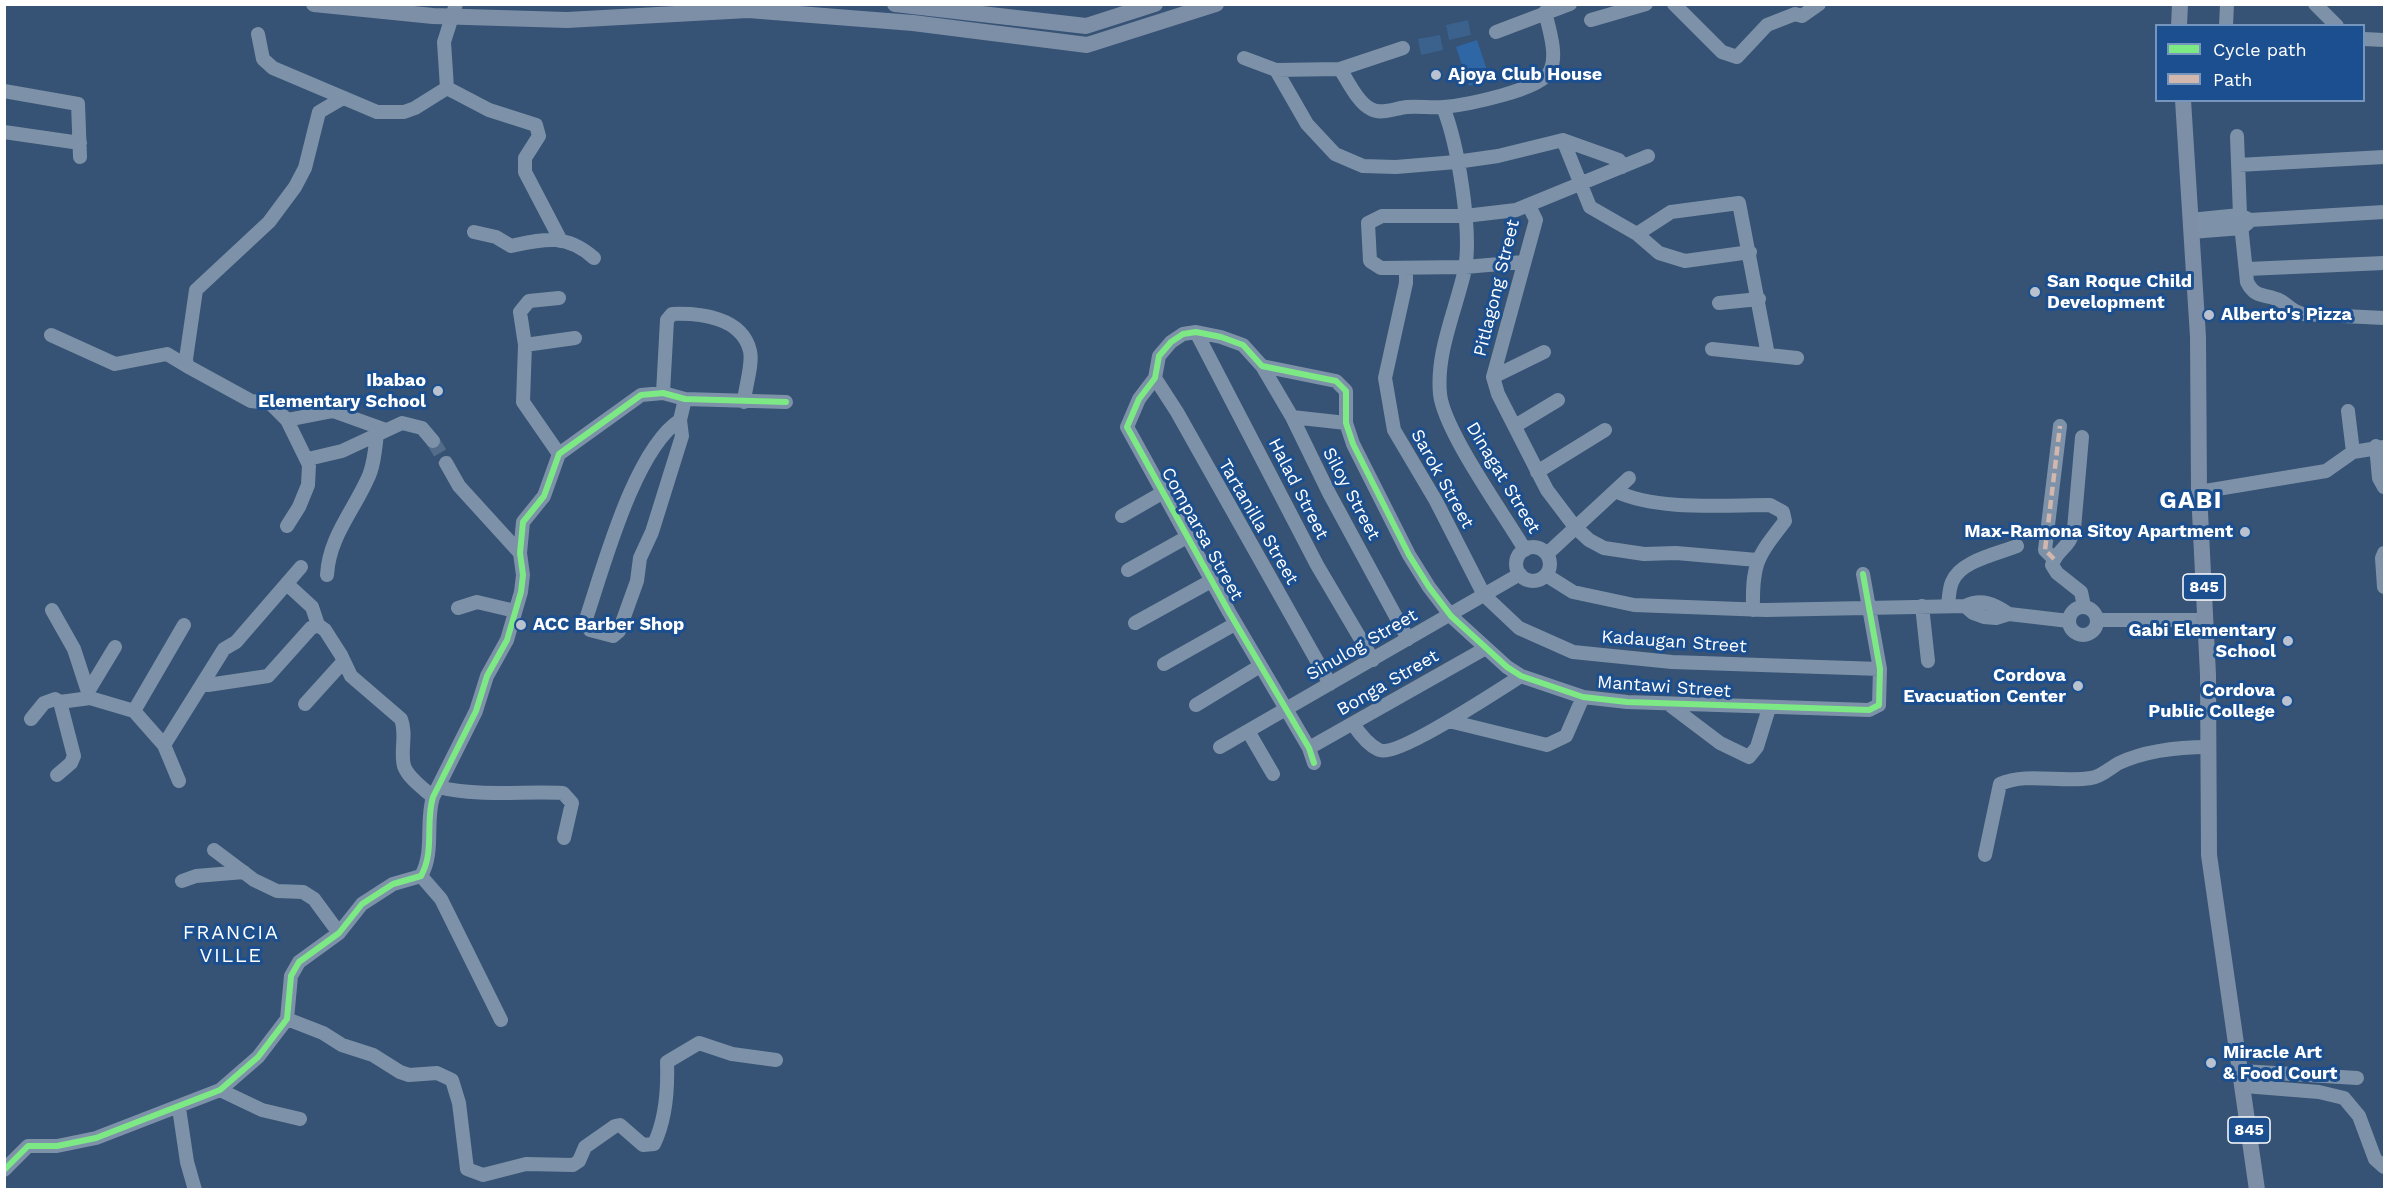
<!DOCTYPE html>
<style>
body{margin:0}
#map{position:relative;width:2389px;height:1194px;overflow:hidden;background:#365274;font-family:"Work Sans",sans-serif}
canvas{display:block}
.frame{position:absolute;inset:0;border:6px solid #fff;pointer-events:none}
.legend{position:absolute;left:2155px;top:24px;width:210px;height:78px;box-sizing:border-box;background:#1b4f8f;border:2px solid #7695bc;margin:0;padding:8px 10px;list-style:none;font-size:18px;color:#fff}
.legend li{display:flex;align-items:center;gap:12px;height:30px}
.legend b{width:30px;border:2px solid #7695bc}
</style>
<div id="map">
<canvas width="2389" height="1194"></canvas>
<div class="frame"></div>
<ul class="legend">
<li><b style="height:8px;background:#7ce984"></b>Cycle path</li>
<li><b style="height:8px;background:#d1b7ad"></b>Path</li>
</ul>
</div>
<script>
const g = document.querySelector('canvas').getContext('2d');
g.lineJoin = 'round';
function paint(path, color) { g.fillStyle = color; g.fill(path, 'evenodd'); }
function trace(path, color, width, dash) { g.strokeStyle = color; g.lineWidth = width; g.lineCap = dash ? 'butt' : 'round'; g.setLineDash(dash || []); g.stroke(path); }
function drawText(font, color, halo, rows, align = 'center') {
  g.font = font + ' "Work Sans",sans-serif'; g.lineWidth = 6; g.setLineDash([]); g.textBaseline = 'middle'; g.strokeStyle = halo; g.fillStyle = color; for (const [text, x, y, turn = 0] of rows) {
    g.save(); g.translate(x, y); g.rotate((+turn || 0) * Math.PI / 180); g.textAlign = isNaN(turn) ? turn : align; if (halo) g.strokeText(text, 0, 0); g.fillText(text, 0, 0); g.restore();
  }
}
paint(new Path2D(`
 M 1477,40 L 1490,79 L 1469,86 L 1456,47 Z`), '#2f66a5');
paint(new Path2D(`
 M 1468,20 L 1471,35 L 1449,40 L 1446,25 Z
 M 1440,35 L 1443,50 L 1421,55 L 1418,39 Z`), '#3b618d');
trace(new Path2D(`
 M 433,441 L 446,463`), '#546c89', 14, [14, 7]);
trace(new Path2D(`
 M 1674,4 L 1722,52 L 1737,57 L 1767,25 L 1795,14 L 1802,16 L 1819,4
 M 2315,4 L 2337,26
 M 1591,20 L 1646,4
 M 2226,26 L 2227,4
 M 1496,32 L 1570,4
 M 258,34 L 263,59 L 273,68 L 377,112 L 404,112 L 415,108 L 447,88 L 489,110 L 536,125 L 539,136 L 525,158 L 525,172 L 561,241
 M 2364,39 L 2384,40
 M 1244,58 L 1276,70 L 1307,124 L 1335,154 L 1363,166 L 1396,167 L 1456,162 L 1498,156 L 1563,140 L 1619,160 L 1622,167
 M 1340,69 C 1348,81 1358,103 1371,109 C 1381,115 1396,108 1407,107 C 1419,106 1431,108 1444,107 C 1465,105 1542,90 1550,71 C 1558,55 1549,29 1545,12
 M 1276,70 L 1340,69 L 1403,48
 M 447,88 L 444,42 L 456,4
 M 4,91 L 78,104 L 80,157
 M 1443,107 C 1458,144 1472,231 1465,269 C 1456,310 1436,352 1440,394 C 1444,431 1504,514 1525,550
 M 4,132 L 80,143
 M 2237,136 L 2240,215 L 2247,282 C 2256,300 2267,293 2281,301 C 2289,306 2293,312 2303,314 L 2384,318
 M 1563,140 L 1590,207 L 1637,234 L 1671,212 L 1739,203 L 1768,355
 M 2238,165 L 2384,157
 M 1529,206 L 1536,220 L 1493,377 L 1498,394 L 1547,490 L 1575,527 L 1589,540 L 1604,548 L 1644,554 L 1676,553 L 1757,560
 M 2190,220 L 2240,215 L 2250,220 L 2384,212
 M 474,232 L 496,237 L 511,246 C 544,239 566,233 594,258
 M 2191,232 L 2242,228 L 2249,222
 M 1637,234 L 1659,253 L 1685,261 L 1750,252
 M 1523,262 L 1465,267 L 1381,268 L 1370,261 L 1368,223 L 1382,216 L 1465,216 L 1516,210 L 1648,156
 M 1406,269 L 1406,283 L 1385,378 L 1394,430 L 1436,501 L 1484,595 L 1519,628 L 1573,652 L 1672,662 L 1880,669
 M 2247,269 L 2384,263
 M 1719,303 L 1759,299
 M 1196,332 L 1317,565 L 1373,660
 M 51,335 L 115,364 L 167,354 L 187,366
 M 525,345 L 575,338
 M 1712,349 L 1797,358
 M 1262,366 L 1292,417 L 1329,493 L 1408,639
 M 1493,377 L 1544,352
 M 1155,378 L 1177,412 L 1330,684
 M 663,393 L 667,320 L 672,314 C 700,313 742,317 750,351 C 753,365 745,387 744,402
 M 2348,411 L 2353,452
 M 1292,417 L 1346,423
 M 287,420 L 333,411 L 386,430
 M 680,420 C 634,450 603,569 585,622 L 590,630 L 613,636 L 619,631 L 637,581 L 640,558 L 652,532 L 682,436 L 680,420 L 685,399
 M 1515,426 L 1558,400
 M 2082,437 L 2074,529 C 2070,548 2057,549 2052,565 L 2057,573 L 2081,592 L 2084,606
 M 2376,446 L 2379,478 L 2384,487
 M 559,454 L 523,402 L 525,345 L 520,312 L 529,301 L 559,298
 M 308,459 L 342,451 L 402,423 L 422,428 L 433,441
 M 446,463 L 459,486 L 520,553
 M 1537,472 L 1605,430
 M 1615,491 C 1657,511 1723,505 1770,505 L 1783,512 L 1785,521 C 1757,557 1752,563 1753,610
 M 2199,492 L 2326,471 L 2353,452 L 2384,447
 M 1122,516 L 1162,493
 M 287,526 L 299,507 L 308,485 L 309,465 L 287,420 L 270,403 L 251,401 L 187,366 L 186,359 L 196,290 L 269,222 L 295,187 L 305,168 L 319,112 L 343,98
 M1516 564a17 17 0 1 1 34 0a17 17 0 1 1-34 0Z
 M 2384,553 L 2382,558 L 2384,587
 M 1547,554 L 1629,478
 M 2054,559 L 2045,550 L 2060,426
 M 1128,570 L 1187,537
 M 327,575 C 329,538 352,513 367,480 C 374,467 375,449 377,434
 M 1546,575 L 1573,592 L 1634,605 L 1766,610 L 1965,606 C 1982,598 1994,604 2009,614
 M 287,584 L 312,607 L 318,625 L 325,630 L 341,655 L 351,676 L 401,719 C 407,734 400,751 404,766 C 408,778 424,789 433,797
 M 1948,605 C 1949,598 1949,589 1952,582 C 1960,561 1997,554 2017,546
 M 1922,606 L 1928,661
 M 1965,606 L 1973,613 L 1984,617 L 1996,618 L 2009,614 L 2069,621
 M2069 621a14 14 0 1 1 28 0a14 14 0 1 1-28 0Z
 M 458,608 L 477,602 L 515,611
 M 52,610 L 74,649 L 90,698
 M 2098,620 L 2205,620
 M 1135,623 L 1211,581
 M 1164,664 L 1235,624
 M 202,684 L 208,685 L 268,676 L 311,628 L 318,625
 M 89,690 L 115,647
 M 305,704 L 343,662
 M 1196,705 L 1260,666
 M 1671,706 L 1720,743 L 1749,757 L 1757,747 L 1769,708
 M 31,719 L 44,703 L 55,699 L 60,702 L 90,698 L 134,711
 M 1449,721 L 1547,745 L 1566,736 L 1583,697
 M 1353,724 C 1359,733 1368,745 1379,750 C 1397,758 1500,689 1521,676
 M 1248,731 L 1273,774
 M 164,745 L 224,649 L 236,642 L 301,567
 M 1220,747 L 1520,574
 M 1309,748 L 1486,648
 M 1314,763 L 1309,748 L 1229,612 L 1127,427 L 1139,399 L 1155,378 L 1159,356 L 1171,342 L 1183,334 L 1196,332 L 1221,337 L 1243,345 L 1262,366 L 1336,381 L 1346,391 L 1346,423 L 1353,444 L 1409,555 L 1429,587 L 1451,616 L 1507,667 L 1521,676 L 1583,697 L 1627,702 L 1869,710 L 1879,705 L 1880,669 L 1863,574
 M 57,775 L 71,763 L 74,756 L 60,702
 M 179,781 L 164,745 L 134,711 L 184,625
 M 438,787 C 479,797 521,791 563,793 L 572,803 L 564,838
 M 214,850 L 254,880 L 277,891 L 303,892 L 314,899 L 339,933
 M 1985,855 L 2000,784 C 2027,772 2061,783 2091,778 C 2101,777 2110,768 2119,763 C 2147,750 2179,747 2209,747
 M 421,876 L 441,899 L 501,1020
 M 182,881 L 196,876 L 244,872
 M 287,1019 L 323,1033 L 342,1045 L 373,1055 L 400,1072 L 409,1075 L 437,1073 L 452,1080 L 459,1103 L 467,1169 L 483,1175 L 526,1164 L 573,1165 L 579,1161 L 585,1147 L 615,1126 L 620,1125 L 643,1145 L 654,1144 C 666,1119 668,1089 667,1062 L 699,1043 L 732,1054 L 776,1060
 M 2242,1071 L 2357,1078
 M 2244,1086 L 2319,1092 L 2344,1098 L 2359,1116 L 2375,1159 L 2384,1167
 M 220,1090 L 262,1110 L 300,1119
 M 179,1108 L 187,1162 L 195,1190
 M 4,1170 L 28,1146 L 57,1146 L 96,1138 L 220,1090 L 258,1057 L 287,1019 L 291,976 L 299,962 L 339,933 L 362,904 L 393,884 L 421,876 C 435,851 425,823 433,797 L 476,711 L 487,676 L 507,640 L 521,592 L 523,575 L 520,553 L 523,522 L 544,496 L 559,454 L 641,395 L 663,393 L 685,399 L 786,402`), '#7d92a8', 14);
trace(new Path2D(`
 M 314,4 L 433,16 L 567,20 L 748,10 L 913,23 L 1087,45 L 1216,4
 M 895,4 L 1086,26 L 1155,4
 M 2179,26 L 2180,4
 M 2183,100 L 2198,337 L 2199,492 L 2208,675 L 2209,855 L 2257,1190`), '#7d8ea7', 16);
trace(new Path2D(`
 M 2054,559 L 2045,550 L 2060,426`), '#d1b7ad', 4.5, [9, 4.5]);
trace(new Path2D(`
 M 1314,763 L 1309,748 L 1229,612 L 1127,427 L 1139,399 L 1155,378 L 1159,356 L 1171,342 L 1183,334 L 1196,332 L 1221,337 L 1243,345 L 1262,366 L 1336,381 L 1346,391 L 1346,423 L 1353,444 L 1409,555 L 1429,587 L 1451,616 L 1507,667 L 1521,676 L 1583,697 L 1627,702 L 1869,710 L 1879,705 L 1880,669 L 1863,574
 M 4,1170 L 28,1146 L 57,1146 L 96,1138 L 220,1090 L 258,1057 L 287,1019 L 291,976 L 299,962 L 339,933 L 362,904 L 393,884 L 421,876 C 435,851 425,823 433,797 L 476,711 L 487,676 L 507,640 L 521,592 L 523,575 L 520,553 L 523,522 L 544,496 L 559,454 L 641,395 L 663,393 L 685,399 L 786,402`), '#7ce984', 6);
for (const [x, y, r, color] of [
 [1436,75,6,"#b9c2ce"],
 [2035,292,6,"#b9c2ce"],
 [2209,315,6,"#b9c2ce"],
 [438,391,6,"#b9c2ce"],
 [2245,532,6,"#b9c2ce"],
 [521,625,6,"#b9c2ce"],
 [2288,641,6,"#b9c2ce"],
 [2078,686,6,"#b9c2ce"],
 [2287,701,6,"#b9c2ce"],
 [2211,1063,6,"#b9c2ce"]
]) { const dot = new Path2D(); dot.arc(x, y, r, 0, 2 * Math.PI); g.fillStyle = color; g.fill(dot); trace(dot, '#1b4f8f', 2); }
for (const [x, y, w] of [
 [2204,587,42],
 [2249,1130,42]
]) { const box = new Path2D(); box.roundRect(x - w / 2, y - 13, w, 26, 4.5); g.fillStyle = '#1b4f8f'; g.fill(box); trace(box, '#fff', 1.5); }
drawText('bold 16px', '#fff', null, [
 ["845",2204,587],
 ["845",2249,1130]
]);
drawText('bold 18px', '#fff', '#1b4f8f', [
 ["Ajoya Club House",1448,75],
 ["San Roque Child",2047,282],
 ["Development",2047,303],
 ["Alberto's Pizza",2221,315],
 ["Ibabao",426,381,"right"],
 ["Elementary School",426,402,"right"],
 ["Max-Ramona Sitoy Apartment",2233,532,"right"],
 ["ACC Barber Shop",533,625],
 ["Gabi Elementary",2276,631,"right"],
 ["School",2276,652,"right"],
 ["Cordova",2066,676,"right"],
 ["Evacuation Center",2066,697,"right"],
 ["Cordova",2275,691,"right"],
 ["Public College",2275,712,"right"],
 ["Miracle Art",2223,1053],
 ["& Food Court",2223,1074]
], 'left');
drawText('18px', '#fff', '#1b4f8f', [
 ["Pitlagong Street",1497,288,-76],
 ["Dinagat Street",1503,478,59],
 ["Sarok Street",1442,479,61],
 ["Halad Street",1298,489,63],
 ["Siloy Street",1351,494,62],
 ["Tartanilla Street",1258,522,60],
 ["Comparsa Street",1202,534,61],
 ["Kadaugan Street",1674,642,4],
 ["Sinulog Street",1362,645,-30],
 ["Bonga Street",1388,683,-30],
 ["Mantawi Street",1664,687,4]
]);
g.letterSpacing = '1.5px';
drawText('20px', '#fff', '#1b4f8f', [
 ["FRANCIA",231,933],
 ["VILLE",231,956]
]);
g.letterSpacing = '0px';
g.letterSpacing = '1.5px';
drawText('bold 24px', '#fff', '#1b4f8f', [
 ["GABI",2191,501]
]);
g.letterSpacing = '0px';
</script>
